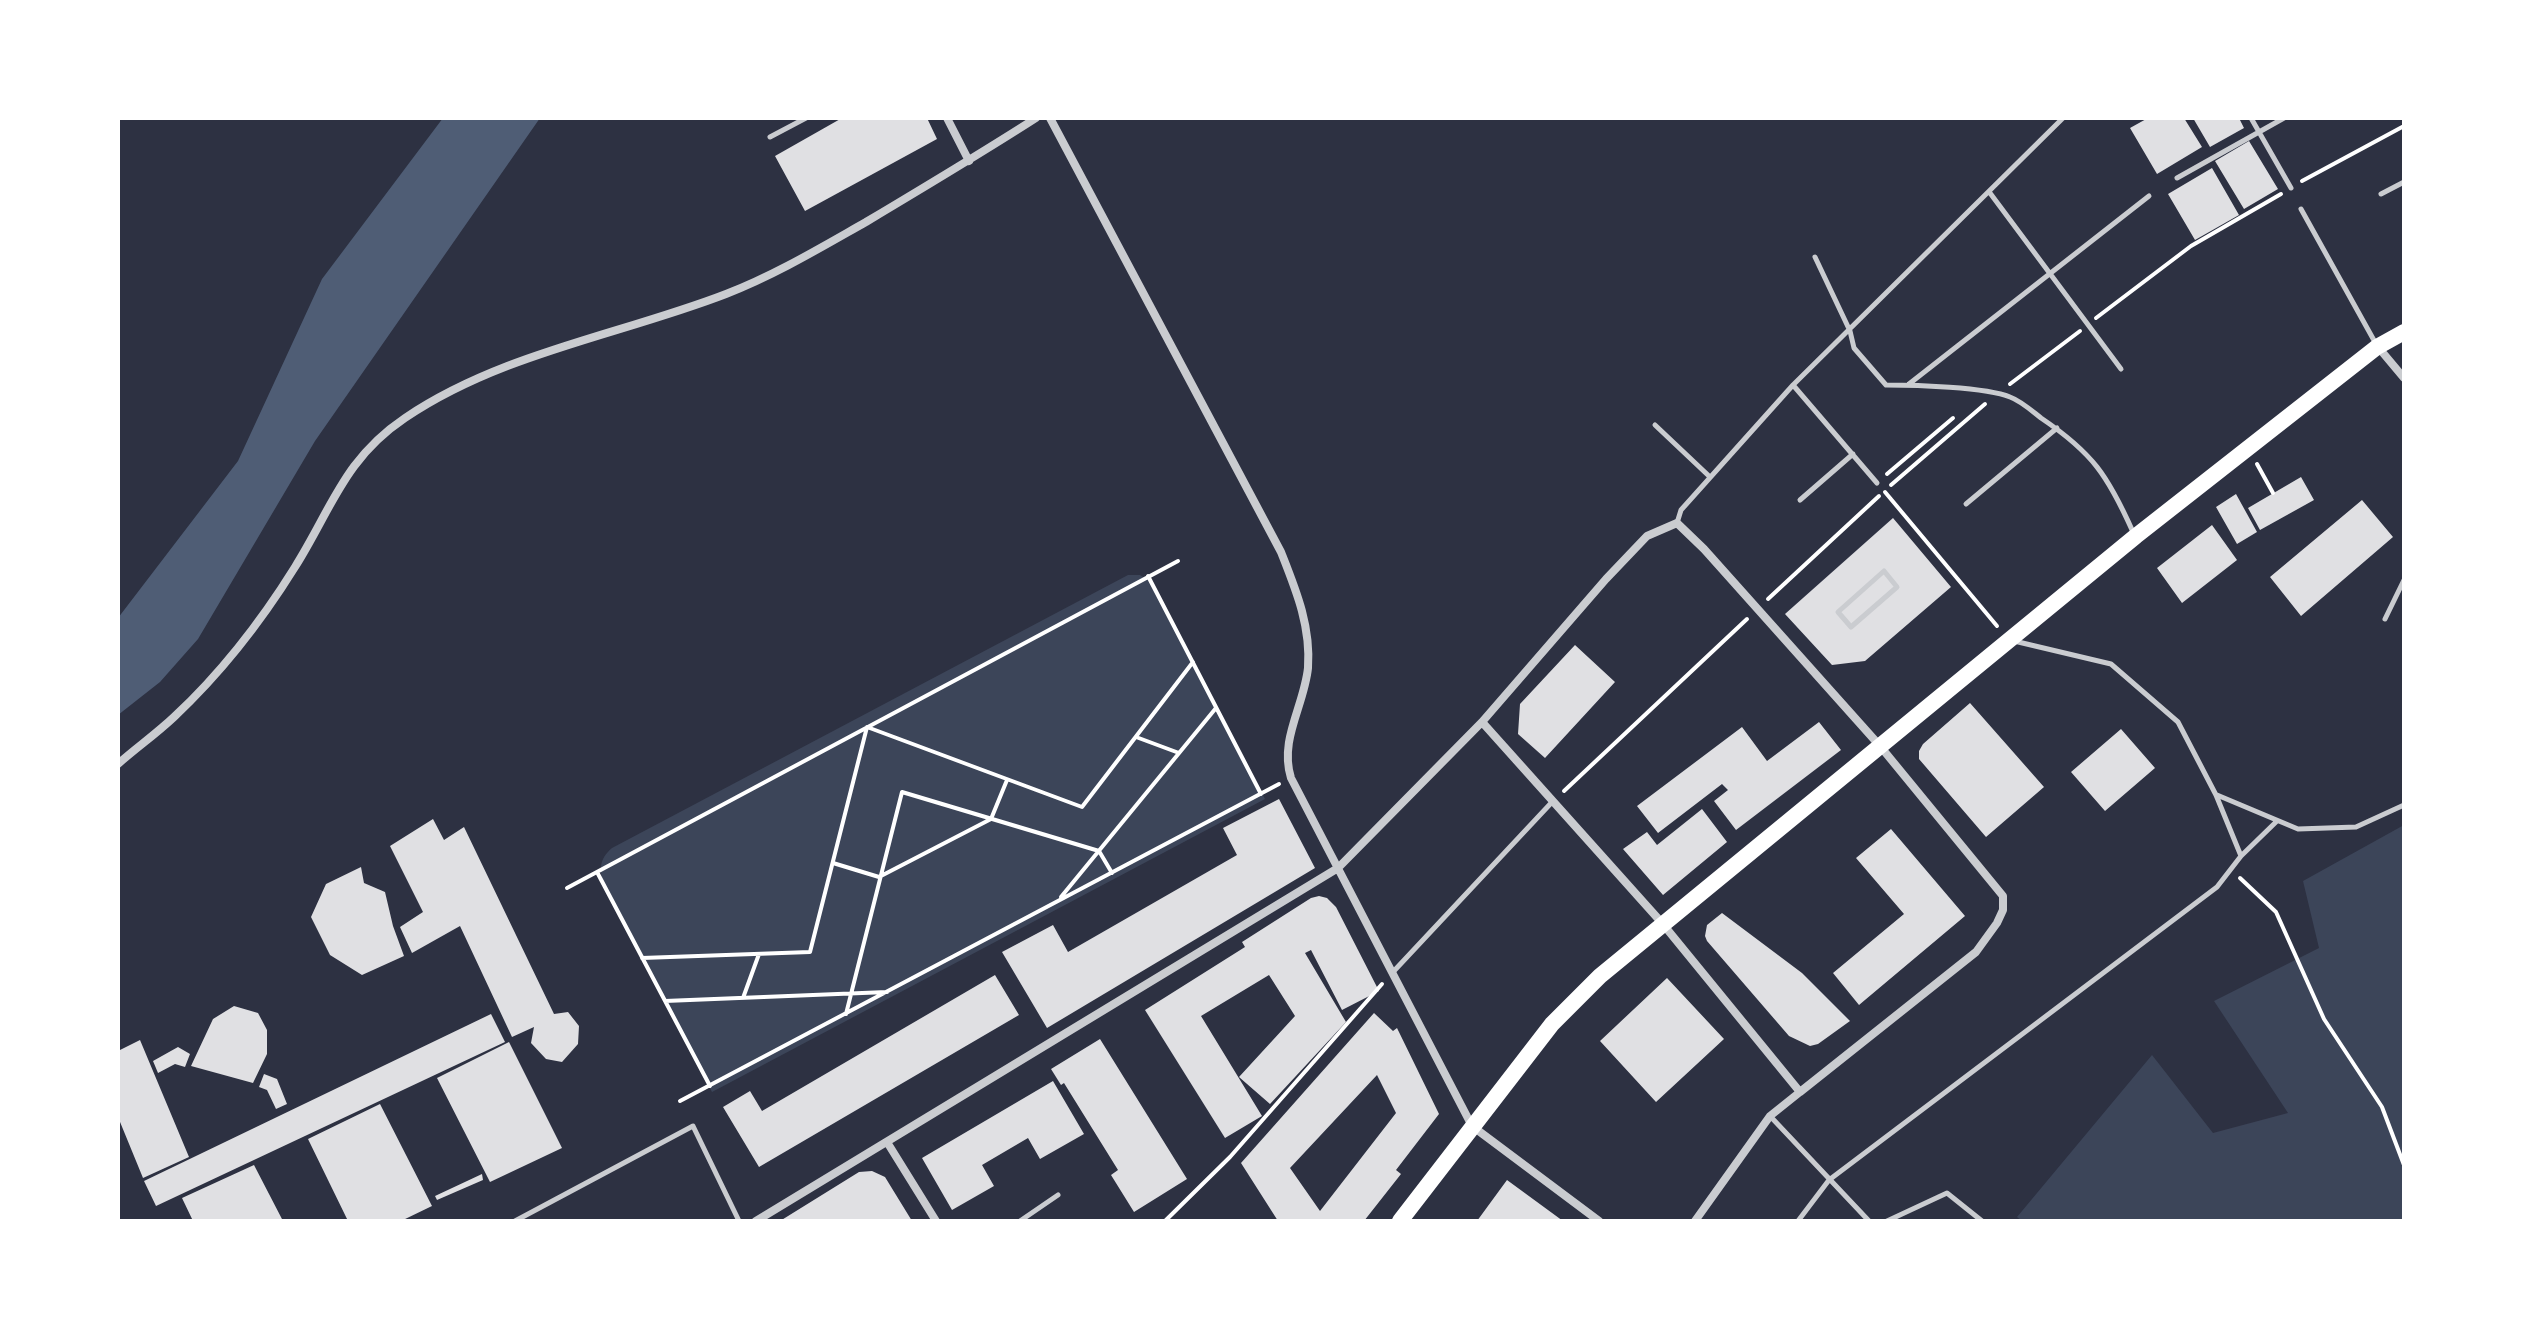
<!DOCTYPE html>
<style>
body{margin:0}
#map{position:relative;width:2522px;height:1339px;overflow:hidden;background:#2d3142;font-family:"Playfair Display",serif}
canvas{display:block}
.frame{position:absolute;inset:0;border:120px solid #fff;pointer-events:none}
</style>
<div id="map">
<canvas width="2522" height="1339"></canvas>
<div class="frame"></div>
</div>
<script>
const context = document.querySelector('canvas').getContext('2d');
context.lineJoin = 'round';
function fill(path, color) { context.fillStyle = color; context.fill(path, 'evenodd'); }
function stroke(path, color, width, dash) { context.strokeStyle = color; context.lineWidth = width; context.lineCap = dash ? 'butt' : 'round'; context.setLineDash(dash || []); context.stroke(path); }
fill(new Path2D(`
 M1128,575H1140L1149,581L1265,799L712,1092L604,885C599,870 599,859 612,848Z
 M2404,825V1221H2022L2017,1217L2152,1055L2213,1133L2288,1113L2214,1001L2319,948L2303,881Z`), '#3c4559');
fill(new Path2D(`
 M443,118H540L315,441L198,639L160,682L118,715V618L238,461L322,279Z`), '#4f5d75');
fill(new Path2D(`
 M842,118H927L937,139L805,211L775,156Z
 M2148,118H2184L2202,147L2157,174L2130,128Z
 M2193,118H2239L2244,128L2210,147Z
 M2249,141L2278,189L2244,209L2215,161Z
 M2212,168L2239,215L2195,240L2168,194Z
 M2301,477L2314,500L2260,530L2248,508Z
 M2236,494L2257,532L2237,544L2216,507Z
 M2362,500L2393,537L2301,616L2270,577Z
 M1893,518L1951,587L1865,661L1832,665L1785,614Z
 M2212,525L2237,560L2182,603L2157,568Z
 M1575,645L1615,682L1545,758L1518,734L1520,704Z
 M1970,703L2044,787L1986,837L1919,759V751L1923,744Z
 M1819,722L1841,750L1736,830L1714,801L1728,790L1722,784L1658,833L1637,806L1742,727L1767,761Z
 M2121,729L2155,768L2105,811L2071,772Z
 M1279,799L1315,868L1047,1028L1002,952L1053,925L1068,952L1237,855L1223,828Z
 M1702,809L1727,842L1663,895L1623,849L1647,832L1657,845Z
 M433,819L444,840L464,827L554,1014L568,1012L579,1026L578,1044L562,1062L546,1059L531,1043L534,1027L512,1037L460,926L412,953L400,927L423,912L390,846Z
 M1891,829L1965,916L1859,1005L1833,973L1904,914L1856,858Z
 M361,867L364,883L385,892L393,926L404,956L362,975L330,955L311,917L326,884Z
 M1319,896L1327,898L1336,907L1379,991L1342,1010L1311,950L1305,953L1346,1022L1270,1104L1239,1077L1295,1016L1269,975L1201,1016L1262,1116L1225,1138L1145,1010L1245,947L1242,942L1311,898Z
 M1722,913L1802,973L1850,1021L1818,1044L1810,1046L1789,1036L1707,941L1705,936L1707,925Z
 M995,975L1019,1015L759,1167L723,1107L750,1091L762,1111Z
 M1667,978L1724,1039L1656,1102L1600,1041Z
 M234,1006L258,1013L267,1030V1054L253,1083L191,1066L213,1019Z
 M1374,1013L1393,1031L1397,1028L1439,1114L1396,1170L1401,1174L1364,1221H1278L1241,1163ZM1377,1075L1396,1113L1320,1211L1290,1168Z
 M491,1014L505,1042L156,1206L144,1181Z
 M1100,1039L1187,1179L1134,1212L1111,1175L1118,1170L1064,1083L1061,1085L1051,1069Z
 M140,1040L189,1157L143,1178L118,1117V1051Z
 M509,1042L562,1148L490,1182L437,1078Z
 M178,1047L190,1054L185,1067L175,1064L158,1073L153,1061Z
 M264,1074L277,1079L287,1104L276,1109L267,1090L259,1087Z
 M1053,1081L1084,1134L1040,1159L1028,1138L982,1165L994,1186L952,1210L922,1158Z
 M380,1104L432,1206L401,1221H348L308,1139Z
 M254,1165L283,1221H193L182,1198Z
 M872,1171L885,1177L912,1221H780L859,1172Z
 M482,1174L483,1180L437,1200L435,1196Z
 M1507,1180L1563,1221H1477Z`), '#e0e0e3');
stroke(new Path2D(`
 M2302,181L2404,126
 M2096,318L2191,246L2281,194
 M2010,384L2080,331
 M2257,464L2273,493
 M1887,474L1953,418
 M1891,485L1985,404
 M1885,492L1997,626
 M1148,576L1261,794
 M1768,599L1879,496
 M1136,737L1179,753
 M1564,791L1747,619
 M833,863L879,877L991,819L1007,780
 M597,872L710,1086
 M2240,878L2276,912L2324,1019L2382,1107L2404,1165
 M567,888L1178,561
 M1061,897L1216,708
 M642,958L810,952L867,727L1082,807L1193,662
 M743,998L759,954
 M665,1001L887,992
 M846,1014L902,792L1099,851L1112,873
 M680,1101L1279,784
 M1165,1221L1230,1157L1382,984`), '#fff', 4);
stroke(new Path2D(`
 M2251,118L2291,188
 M770,137L806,118
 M2177,178L2284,118
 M1990,193L2121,369
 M2381,194L2404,182
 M2301,209L2376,344
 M1815,257L1850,331L1854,348L1886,385C1914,385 1986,387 2010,397C2021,401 2032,411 2041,418C2093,453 2108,476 2133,532
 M1909,384L2149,196
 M1793,385L1877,483
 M1655,425L1710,477
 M1800,500L1853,454
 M1966,504L2057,428
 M1677,523L1681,510L1793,385L2063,118
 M1884,571L1897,587L1851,627L1838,612Z
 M2385,619L2404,580
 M2014,641L2111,664L2178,722L2216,795L2241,856
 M2217,795L2298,829L2356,827L2404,805
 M1393,972L1553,801
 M1770,1116L1869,1221
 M515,1221L693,1126L739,1221
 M1020,1221L1058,1195
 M1798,1221L1829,1180L2217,887L2241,856L2277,821
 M1887,1221L1947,1193L1982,1221`), '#caccd0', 5);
stroke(new Path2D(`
 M947,118L969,161
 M1050,118L1281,552C1296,590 1311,626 1308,668C1304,706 1279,740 1291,778L1472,1126L1599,1221
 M2378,347L2404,378
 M118,764C136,748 156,734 174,717C220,674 262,620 295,567C332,508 344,459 405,418C501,353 620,335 726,294C775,275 820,248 866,222C923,188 980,154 1036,118
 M887,1142L936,1221
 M756,1221L1338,868L1482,722L1606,579L1647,536L1677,523L1704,549L1880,746L2003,896V910L1997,923L1976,952L1800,1092L1662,923L1482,722
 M1695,1221L1770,1116L1800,1092`), '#caccd0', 8);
stroke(new Path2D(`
 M1400,1221L1552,1024L1600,976L2136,536L2377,347L2404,332`), '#fff', 16);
</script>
